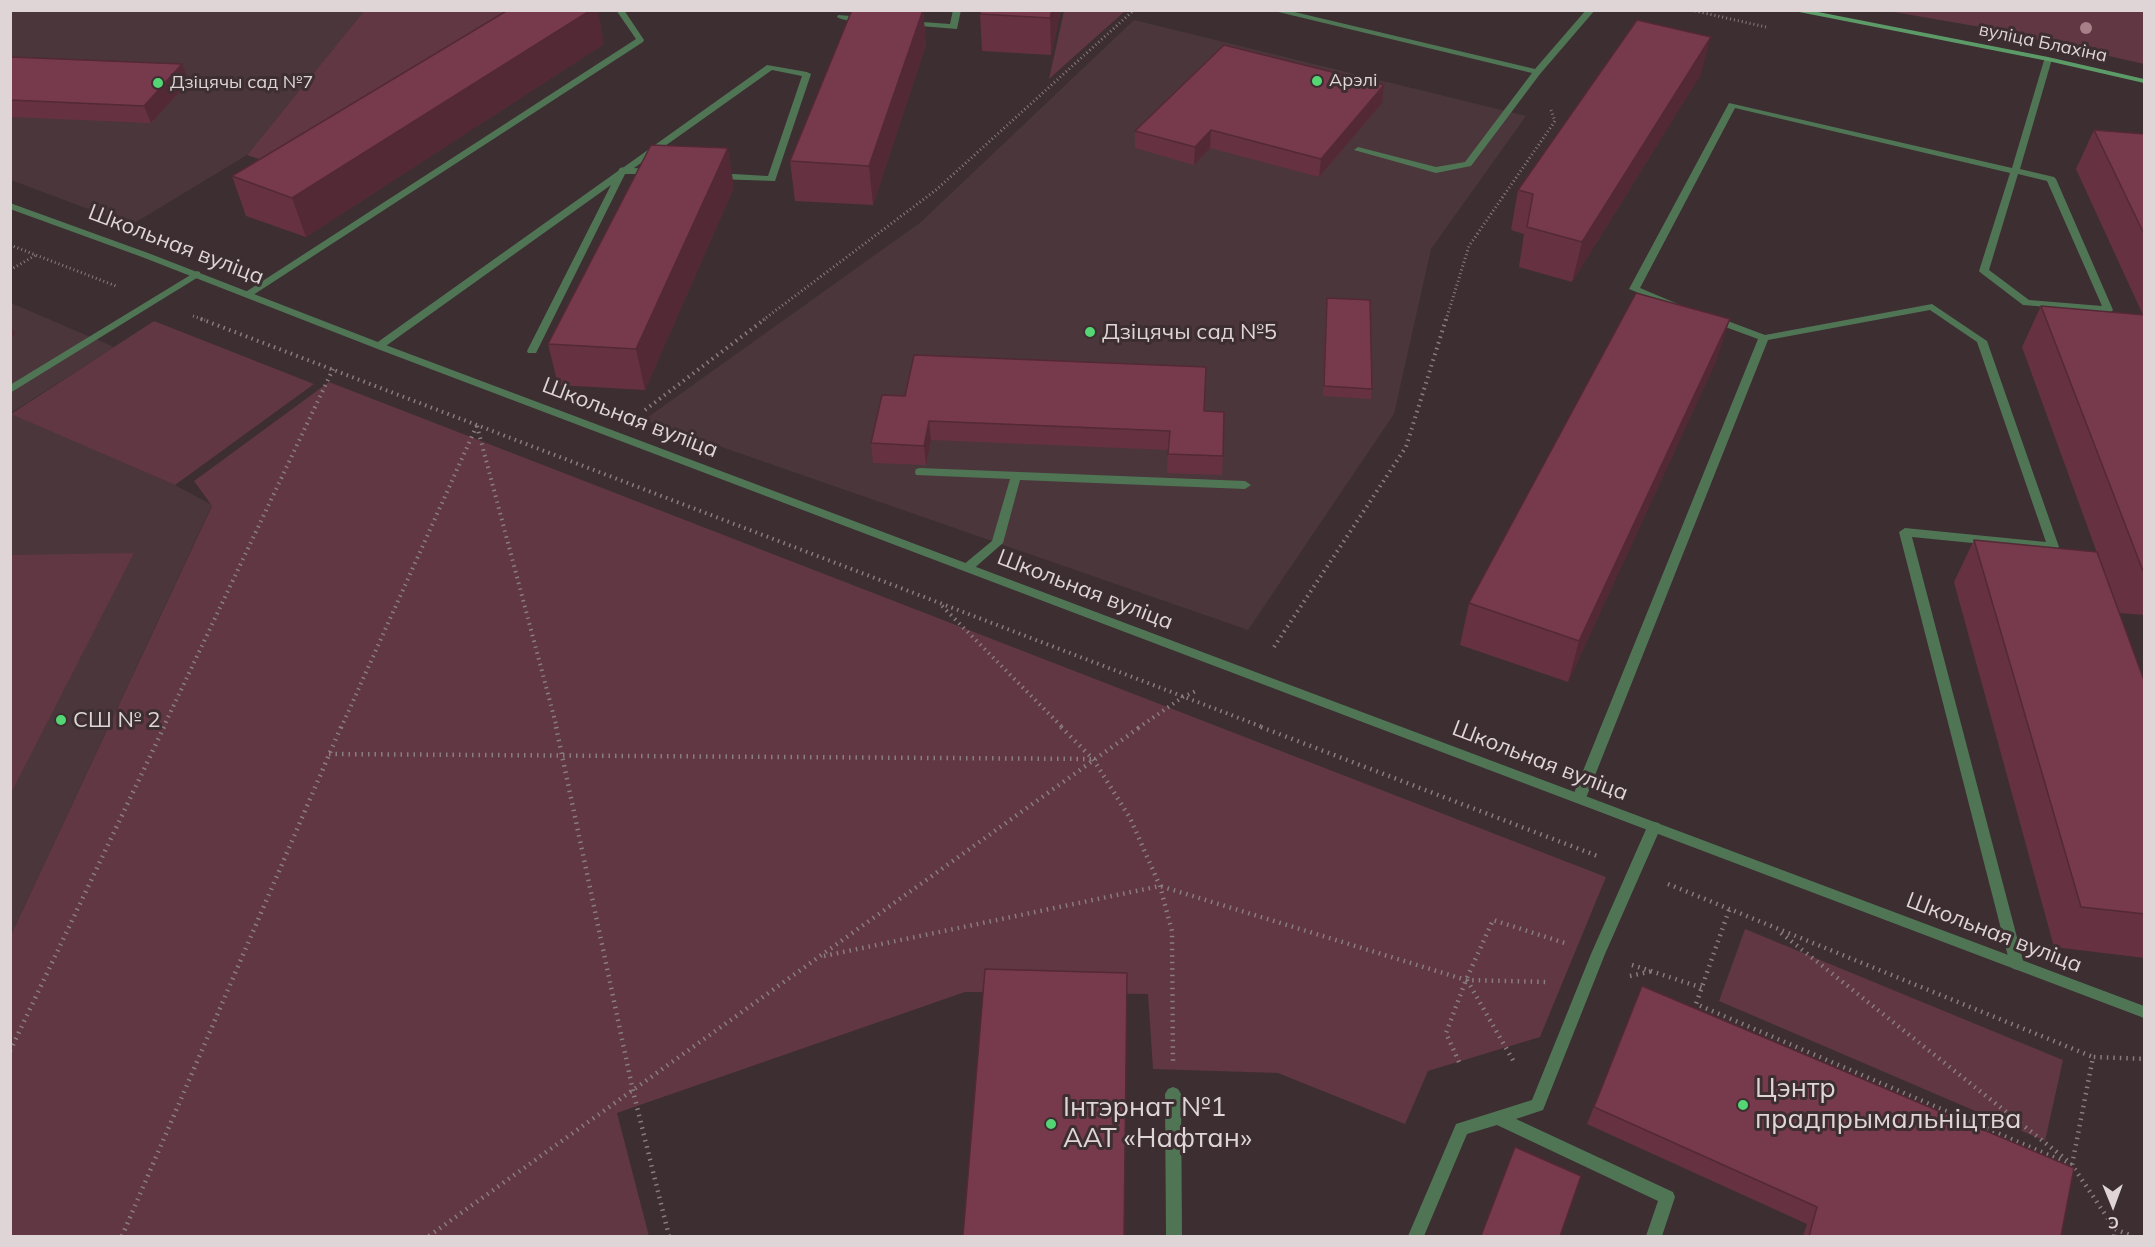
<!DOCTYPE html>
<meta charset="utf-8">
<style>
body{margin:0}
#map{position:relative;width:2155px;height:1247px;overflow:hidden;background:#3c2e31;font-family:Mulish,sans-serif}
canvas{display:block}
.frame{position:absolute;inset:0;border:12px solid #dfd5d7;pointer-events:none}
.north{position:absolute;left:2083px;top:1175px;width:60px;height:60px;-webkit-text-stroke:4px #3c2e31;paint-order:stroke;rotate:179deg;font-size:16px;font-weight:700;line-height:24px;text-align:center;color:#dfd5d7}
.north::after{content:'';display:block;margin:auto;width:21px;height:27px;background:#dfd5d7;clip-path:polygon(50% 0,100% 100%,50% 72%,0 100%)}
</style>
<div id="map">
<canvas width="2155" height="1247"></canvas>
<div class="frame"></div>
<div class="north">С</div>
</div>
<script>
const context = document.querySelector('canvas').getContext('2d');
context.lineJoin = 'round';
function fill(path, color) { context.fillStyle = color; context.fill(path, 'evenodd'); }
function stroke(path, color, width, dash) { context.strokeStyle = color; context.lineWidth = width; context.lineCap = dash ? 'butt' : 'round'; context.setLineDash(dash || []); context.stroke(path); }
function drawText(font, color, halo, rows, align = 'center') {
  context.font = font + ' Mulish,sans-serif'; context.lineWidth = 6; context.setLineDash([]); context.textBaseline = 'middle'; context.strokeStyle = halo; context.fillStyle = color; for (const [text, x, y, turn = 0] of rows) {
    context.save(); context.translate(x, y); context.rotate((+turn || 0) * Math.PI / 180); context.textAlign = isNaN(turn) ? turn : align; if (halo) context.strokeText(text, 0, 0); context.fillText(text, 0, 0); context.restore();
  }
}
fill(new Path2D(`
 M10,11H364L247,155L131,225L11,180Z
 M1134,20L1526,116L1431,249L1394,414L1248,630L644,420L921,222Z
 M11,303L114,347L11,413L175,485L212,505L11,935Z`), '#4b363b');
fill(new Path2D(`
 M364,11H570L304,174L247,155Z
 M1064,11H1125L1049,79Z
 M1888,11H2144V64L1986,28Z
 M154,321L314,384L175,485L11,414Z
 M329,382L1606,877L1540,1037L1428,1071L1405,1124L1278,1073L1153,1069L1148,994L965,992L617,1113L649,1236H11V935L212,506L194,481Z
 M134,553L11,793V555Z
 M1745,929L2063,1060L2045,1141L1719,1001Z`), '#603743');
stroke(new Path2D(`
 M1691,10L1766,27
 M10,245L116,286
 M10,270L36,255
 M193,316L205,320
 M763,320L936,190L1134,10
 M1446,320L1469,246L1555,121L1551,110`), '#897d80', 3, [1, 3]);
stroke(new Path2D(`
 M201,319L1265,728
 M645,410L765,319
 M477,426L557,728
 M942,606L1063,728
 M1274,647L1406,447L1446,319
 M163,728L333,369
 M341,728L477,425
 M1138,728L1183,697L1196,691`), '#897d80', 4, [1.5, 4.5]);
stroke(new Path2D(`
 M556,727L633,1091L669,1236
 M1061,727L1093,759L1130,818L1160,886L1172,931L1173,1061
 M1261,727L1600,857
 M329,754L1092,759
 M1668,884L2093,1057
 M1729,910L1696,1004L2072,1165
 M1781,933L2068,1161
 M824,956L1160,886L1466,980L1548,982
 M1632,965L1703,988
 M1630,976L1653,971
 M1467,980L1514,1062
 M10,1051L164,727
 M1459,1062L1446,1033L1466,980L1493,920L1565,943
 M2115,1229L2132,1236
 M122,1236L341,727
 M429,1236L1140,727
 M2114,1236L2115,1229L2072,1165L2093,1057L2144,1059`), '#897d80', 4.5, [1.5, 5]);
fill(new Path2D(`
 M616,10H624L644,40L643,42L250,297H244V293L636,39Z
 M953,10H961L957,29L908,25L904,23L908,21L950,24Z
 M1270,10H1286L1535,69L1586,10H1595L1540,74L1471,166L1436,173L1354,150L1358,147L1436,167L1465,162L1532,73Z
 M838,15L864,17L868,19C861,23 844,21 837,17Z
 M2045,57L2052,59L2020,169L2054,177L2056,179L2113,310L2111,312L2023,305L1981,273L1979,271L2010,173L1735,108L1640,288L1685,307L1683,309H1677L1629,289L1729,103L2012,168ZM2018,174L2047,181L2102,306L2029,300L1989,270Z
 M767,65L807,72L811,74L775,181L716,179L712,176L716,173L768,176L802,76L772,70L634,168L657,170V174H625L536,353H528L527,351L611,185L383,348H375V344L618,171L620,168L624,167Z
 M197,271L200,272V276L10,393V385Z
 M1932,304L1987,341L2059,547L2053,551L1912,537L2024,964L2022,968L2017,970L2012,968L2010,964L1899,532L1905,528L2046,542L1977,342L1930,310L1768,340L1586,798L1584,802H1574L1572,798L1758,339L1709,321V317H1717L1765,335Z
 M920,468L1245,481L1251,485L1245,489L1020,480L1003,543L971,571L967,572L961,568L963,565L992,541L1010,479L916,475L915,472L916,469Z
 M1654,822L1659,823L1661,827L1605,954L1543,1110L1516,1119L1673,1192L1675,1197L1662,1236H1646L1658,1201L1497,1125L1467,1134L1424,1236H1408L1456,1124L1532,1100L1591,954L1647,827L1649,823Z
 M1173,1087L1178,1089L1181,1094L1182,1236H1166L1165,1094L1168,1089Z`), '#4f7555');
fill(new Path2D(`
 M10,203L148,253L383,344L2144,1006V1018L375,348L142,257L10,209Z`), '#4f7555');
fill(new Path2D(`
 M1789,10H1808L2048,57L2144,79V83L2048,61Z`), '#5c9b67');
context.fillStyle = '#a7808a';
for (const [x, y] of [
 [2086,28]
]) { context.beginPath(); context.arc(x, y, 6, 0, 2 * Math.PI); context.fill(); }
fill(new Path2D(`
 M852,10H923L926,45L873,205L795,201L790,161Z
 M981,10H1061L1051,55L982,51L980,14Z
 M604,44L306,237L246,216L232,176Z
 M10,57L182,64L189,81L151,123L10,117Z
 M1701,74L1572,282L1519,267L1524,234L1511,230L1518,190Z
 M1384,85L1382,103L1319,177L1210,148L1194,165L1135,148V131Z
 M2094,130L2145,134V615L2119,613L2022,347L2041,306L2143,315L2076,169Z
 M734,187L645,390L558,385L548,344Z
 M1327,298L1372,389L1371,399L1323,396L1326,307Z
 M1717,359L1568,682L1460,645L1469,603Z
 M882,395L1204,411L1223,456L1222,475L1167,473L1168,450L931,440L926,465L873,463L871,443Z
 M1974,540L2145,683V958L2054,947L1954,582Z
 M1642,986L2061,1236H1803L1807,1224L1587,1124Z`), '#663242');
fill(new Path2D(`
 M591,10H598L604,44L306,237L292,198Z
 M923,10L926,45L873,205L869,166Z
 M1052,10H1061L1051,55L1050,18Z
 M1711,37L1701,74L1572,282L1582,242Z
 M182,64L189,81L151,123L144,106Z
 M1384,85L1382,103L1319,177L1321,159Z
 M1211,130L1210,148L1194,165L1195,147Z
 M728,148L734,187L645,390L636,349Z
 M1730,319L1717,359L1568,682L1579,641Z
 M10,325L15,334L10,337Z
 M929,421L931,440L926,465L924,446Z`), '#532936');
const building = new Path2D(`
 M508,10H591L292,198L232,176Z
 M852,10H923L869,166L790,161Z
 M981,10H1052L1050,18L980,14Z
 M1637,20L1711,37L1582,242L1527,227L1533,194L1518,190Z
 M1224,45L1384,85L1321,159L1211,130L1195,147L1135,131Z
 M10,57L182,64L144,106L10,100Z
 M2094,130L2145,134V236Z
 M651,145L728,148L636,349L548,344Z
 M1636,293L1730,319L1579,641L1469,603Z
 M1327,298L1370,300L1372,389L1324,386Z
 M2041,306L2145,315V571H2143Z
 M914,355L1206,367L1204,411L1224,412L1223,456L1168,454L1170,431L929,421L924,446L871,443L882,395L905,396Z
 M1974,540L2097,552L2145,683V914L2081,907Z
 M985,969L1127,973L1124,1236H963Z
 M1642,986L2074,1168L2061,1236H1809L1817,1207L1594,1107Z
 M1515,1147L1581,1176L1560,1236H1481Z`);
fill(building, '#773a4d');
stroke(building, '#532936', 1.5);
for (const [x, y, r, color] of [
 [1317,81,6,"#53d673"],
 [158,83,6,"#53d673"],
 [1090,332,6,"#53d673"],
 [61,720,6,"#53d673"],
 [1743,1105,6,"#53d673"],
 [1051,1124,6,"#53d673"]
]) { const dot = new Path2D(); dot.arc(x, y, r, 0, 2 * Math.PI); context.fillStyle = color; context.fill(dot); stroke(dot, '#3c2e31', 2); }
drawText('18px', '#dfd5d7', '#3c2e31', [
 ["вуліца Блахіна",2043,43,12]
]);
drawText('18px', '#dfd5d7', '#3c2e31', [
 ["Арэлі",1329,81],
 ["Дзіцячы сад №7",170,83]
], 'left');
drawText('22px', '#dfd5d7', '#3c2e31', [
 ["Школьная вуліца",176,245,21],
 ["Школьная вуліца",630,418,21],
 ["Школьная вуліца",1085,590,21],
 ["Школьная вуліца",1540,761,21],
 ["Школьная вуліца",1994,933,21]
]);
drawText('22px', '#dfd5d7', '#3c2e31', [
 ["Дзіцячы сад №5",1102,332],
 ["СШ № 2",73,720]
], 'left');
drawText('27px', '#dfd5d7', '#3c2e31', [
 ["Цэнтр",1755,1089],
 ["прадпрымальніцтва",1755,1120],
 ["Інтэрнат №1",1063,1108],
 ["ААТ «Нафтан»",1063,1139]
], 'left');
</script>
